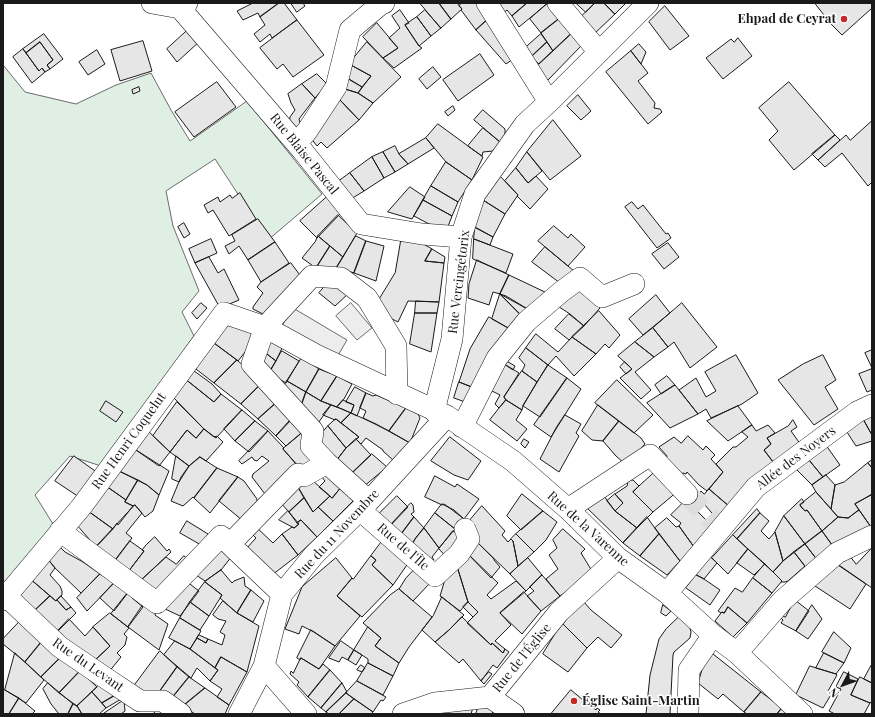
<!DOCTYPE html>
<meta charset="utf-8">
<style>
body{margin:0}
#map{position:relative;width:875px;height:717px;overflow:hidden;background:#fff;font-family:"Playfair Display",serif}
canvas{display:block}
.frame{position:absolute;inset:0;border:4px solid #1a1a1a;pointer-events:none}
.north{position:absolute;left:823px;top:665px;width:40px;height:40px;-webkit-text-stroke:3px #fff;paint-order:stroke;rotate:229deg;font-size:11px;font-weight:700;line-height:16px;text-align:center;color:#1a1a1a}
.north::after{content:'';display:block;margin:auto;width:14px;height:18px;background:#1a1a1a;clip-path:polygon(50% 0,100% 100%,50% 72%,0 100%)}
</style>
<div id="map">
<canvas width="875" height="717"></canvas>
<div class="frame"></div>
<div class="north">N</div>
</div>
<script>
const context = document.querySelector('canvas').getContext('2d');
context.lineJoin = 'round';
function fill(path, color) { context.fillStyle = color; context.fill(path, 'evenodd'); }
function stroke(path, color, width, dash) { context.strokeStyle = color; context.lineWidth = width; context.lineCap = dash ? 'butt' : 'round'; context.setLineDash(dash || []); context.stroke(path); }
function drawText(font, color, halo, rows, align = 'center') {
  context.font = font + ' "Playfair Display",serif'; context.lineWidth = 3; context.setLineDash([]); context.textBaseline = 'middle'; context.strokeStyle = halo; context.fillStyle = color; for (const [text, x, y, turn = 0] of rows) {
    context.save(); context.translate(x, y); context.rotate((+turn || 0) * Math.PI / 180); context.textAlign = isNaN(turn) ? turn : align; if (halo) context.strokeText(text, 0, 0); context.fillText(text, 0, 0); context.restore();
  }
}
const green = new Path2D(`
 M3,65L25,92L76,104L116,85L151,73L171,110L190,141L247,101L322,194L268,240L215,159L166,191L173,226L199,291L182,312L194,336L101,466L70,456L35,495L56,529L3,587Z`);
fill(green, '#e0efe3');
stroke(green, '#6a6a6a', 1);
const parking = new Path2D(`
 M351,303L372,328L357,340L336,316Z
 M293,308L347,340L337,357L283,325Z`);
fill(parking, '#ededed');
stroke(parking, '#6a6a6a', 1);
const building = new Path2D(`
 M250,3H279L260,17L258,13L243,20L237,11L251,4Z
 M279,3H284L297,20L272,38L270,34L260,42L254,34L265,25L260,17Z
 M291,3H303L305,6L297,12Z
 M420,3H439L451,19L441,28Z
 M439,3H457L462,9L451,19Z
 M462,3H478L488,19L476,30L461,10L462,9L459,6Z
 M493,3H527L512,16L507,10L501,15Z
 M527,3H548L519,27L512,16Z
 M548,3L560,18L541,33L530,19Z
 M576,3H595L586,12Z
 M595,3H604L615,14L592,36L578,20Z
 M604,3H626L615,14Z
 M815,3H872V8L842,35L831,24Z
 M665,6L689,36L670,50L649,22Z
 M400,10L409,23L405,25L419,46L422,48L394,68L383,58L398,48L389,38L400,28L392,16Z
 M425,10L441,28L431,36L417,17Z
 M417,17L431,36L419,46L405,25Z
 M560,18L572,33L553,51L541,33Z
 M488,19L513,59L506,64L476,30Z
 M297,20L324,55L293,77L283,64L277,69L260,48Z
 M377,23L398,48L383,58L363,37Z
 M189,29L200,41L177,62L167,49Z
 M572,33L581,46L548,80L546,79L537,66Z
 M44,34L63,59L50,69L47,65L53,60L40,42L26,53L23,49Z
 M541,34L547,42L531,57L524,49Z
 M738,38L752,56L723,79L706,58L731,39L734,42Z
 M143,41L152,71L120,81L111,50Z
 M40,42L53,60L47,65L50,69L45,72L42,68L39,71L26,53Z
 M367,42L401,77L373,103L358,93L371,76L349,64Z
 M547,42L553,51L539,64L531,57Z
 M639,44L646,52L641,64L631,51Z
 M23,49L39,71L42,68L45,72L32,83L13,57Z
 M97,50L105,64L88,75L79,62Z
 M631,51L648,73L638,81L655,103L654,108L660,109L662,112L648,124L606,72Z
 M480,54L494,75L458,101L443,80Z
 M349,64L371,76L362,87L341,74Z
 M433,67L441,77L427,89L419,79Z
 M317,74L327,84L315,98L302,84Z
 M345,77L362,87L358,93L345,89Z
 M217,82L236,107L194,137L175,112Z
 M789,82L835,135L794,170L769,140L778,131L759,108Z
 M302,84L315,98L299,119L300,123L296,133L289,125L290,117L295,110L291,103L288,94Z
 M139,87L140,91L133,94L132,90Z
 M345,89L358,93L373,103L359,120L340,100Z
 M578,95L591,111L581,120L567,106Z
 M340,100L359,120L327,148L321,142L317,146L310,137Z
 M453,106L455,110L448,116L445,112Z
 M483,110L505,129V136L500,142L474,120Z
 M553,120L581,156L550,180L527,152Z
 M872,121V182L868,186L842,153L825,167L818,160L846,135L850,140Z
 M438,124L483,157L472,180L446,162L426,138Z
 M483,128L500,142L493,151L483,152L482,156L468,146Z
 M835,135L840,140L818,160L812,154Z
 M426,138L434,148L408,164L399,154Z
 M395,146L399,154L408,164L395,172L383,152Z
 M383,152L395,172L384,178L372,157Z
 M527,152L542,171L528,183L516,168Z
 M372,157L384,178L364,191L350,173Z
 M446,162L472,180L458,202L431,186Z
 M516,168L528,183L536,176L548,189L530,209L517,196L518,195L505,181Z
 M350,173L364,191L351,199L339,181Z
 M499,175L518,195L505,214L483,200Z
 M431,186L458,202L452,216L423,200Z
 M410,187L425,197L412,219L388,212Z
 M240,193L256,219L229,236L213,210L208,213L204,205L218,197L220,202L230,195L232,198Z
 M328,196L340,214L317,238L300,221Z
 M423,200L452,216L447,229L445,230L429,224L414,216Z
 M483,200L505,214L493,237L472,226Z
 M632,202L638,209L643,205L666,234L668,233L671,238L657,248L625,207Z
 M338,215L357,233L343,257L318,236Z
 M258,219L275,242L248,260L239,246L229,254L225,246L235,241L232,235Z
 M184,223L190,234L184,238L178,227Z
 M554,226L568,238L571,234L585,247L568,266L538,241Z
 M475,227L493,237L490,245L474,239Z
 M318,236L330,246L316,268L302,258L315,242Z
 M356,236L366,241L354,273L345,270H335Z
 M211,239L217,253L195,263L189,249Z
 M474,239L513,254L506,273L473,259Z
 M366,241L384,246L376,281L354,273Z
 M401,241L420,242L432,249L425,261L444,263L439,302L408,301L398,322L388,317L376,304L395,273Z
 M275,242L289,263L261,282L248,260Z
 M668,243L679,257L664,269L652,254Z
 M330,246L343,257L335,270L316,268Z
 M545,247L574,271L560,283L532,262Z
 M432,249L445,257L444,263L425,261Z
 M209,257L218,273L224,269L239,300L220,308L195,263Z
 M477,260L509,275L500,294L493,292L489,305L468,298L469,284Z
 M291,263L302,278L267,316L253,309V307L263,293L257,287L261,282Z
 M509,275L547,293L531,311L500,294Z
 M328,283L349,293L335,306L319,293Z
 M580,285L600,308L584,326L570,314L556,305Z
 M500,294L506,296L531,311L524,318Z
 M500,294L524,318L510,329L492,319Z
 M656,295L670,313L643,335L629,319Z
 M416,301L439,302L437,313H415Z
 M201,303L207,308L197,319L192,313Z
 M682,303L717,347L690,368L674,342L668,347L653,328Z
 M599,311L620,335L609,348L605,344L596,354L572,337Z
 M415,313H437L431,352L410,344Z
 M569,314L584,326L569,340L555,329Z
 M489,317L510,329L474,388L459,382L470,349Z
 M230,323L255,335L249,347L238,361L214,343Z
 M653,328L668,347L654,357L635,342Z
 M536,334L558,352L572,337L596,354L574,376L556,356L548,365L526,348Z
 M270,339L283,346L276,361L263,351Z
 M635,342L654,357L635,372L651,390L641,399L620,378L632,369L618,356Z
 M214,343L237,360L214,383L192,366Z
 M526,348L548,365L537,382L522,371L525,365L519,358Z
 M872,350V368L865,353Z
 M263,351L276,361L269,373L258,363Z
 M282,351L299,361L286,383L269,373Z
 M736,355L758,393L742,404L711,418L706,409L698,414L679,390L696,378L706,397L716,391L705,372Z
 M823,355L836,380L825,387L838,409L814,425L778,380L803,364Z
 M303,356L307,361L319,369L306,392L287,381Z
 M503,359L515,366L513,370L501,362Z
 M237,360L262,383L241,404L214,383Z
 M501,362L519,373L504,397L506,400L499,408L495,404L500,395L488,389Z
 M625,362L632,369L626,374L620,367Z
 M548,365L567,378L540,417L523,406Z
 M190,368L212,384L221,394L214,402L184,378Z
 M319,369L337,376L321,401L306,392Z
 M872,369V390L867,392L859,374Z
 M522,371L537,382L523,406L522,410L506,400L504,397Z
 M337,376L352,384L344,399L337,407L321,401Z
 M667,376L675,385L661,394L655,385Z
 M184,378L214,402L221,394L242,410L216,438L204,429L172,396Z
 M567,378L581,389L551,437L534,425Z
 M617,380L653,415L634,433L595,403Z
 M287,381L306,392L300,409L282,389Z
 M459,382L472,387L468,403L454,398Z
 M260,385L276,403L258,419L241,404Z
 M675,385L698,414L670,428L647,403Z
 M355,387L366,393L357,416L351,413L354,405L346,402Z
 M306,392L321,401L331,405L316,426L300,409Z
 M366,393L373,396L376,395L406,408L389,431L363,418L366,411L360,408Z
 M343,400L354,405L351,413L337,407Z
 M506,400L522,410L516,420L527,429L517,441L490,420Z
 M106,401L123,412L116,422L100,411Z
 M177,402L204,429L196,438L187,430L170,452L153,436Z
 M276,403L291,420L276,436L258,419Z
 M331,405L342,409L351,413L341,423L336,419L335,420L323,415Z
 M598,405L619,421L603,441L592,440L582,431Z
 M738,406L752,425L728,441L707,421Z
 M406,408L418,414L420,418L410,443L389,431Z
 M242,410L255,421L235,441L224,429Z
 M351,413L376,424L410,443L394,461L383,451V450L366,438L361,444L356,439L359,437L341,423Z
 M872,414V435L863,419Z
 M565,415L581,424L576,433L579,436L559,472L540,459L556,428Z
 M294,416L304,431L286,446L276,436Z
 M336,419L359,437L346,448L328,426Z
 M863,419L872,435V441L856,446L845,429Z
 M793,420L797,427L791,431L801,445L773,462L764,450L771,444L767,438L788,426Z
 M255,421L268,431L249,452L235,441Z
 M619,421L641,438L645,444L635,455L625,464L616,456L603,441Z
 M752,425L756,431L768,425L775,433L767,438L771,444L764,450L774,463L729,506L709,489L723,472L716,464L733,447H736L748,437L742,432Z
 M328,426L346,448L336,461L315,442Z
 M204,429L214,437L217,436L223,442L206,461L200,457L189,466L170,452L187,430L196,438Z
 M147,430L170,452L159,466L133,448Z
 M268,431L284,448L283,449L299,467L265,494L252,477L253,474L269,461L262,456L257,461L254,460L252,457L242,464L239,461Z
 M304,431L317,461L303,472L283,449Z
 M688,436L703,450L706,446L715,455L711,459L723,472L707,491L699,485L687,472L686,474L683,473L681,474L666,459L667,456L659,447L674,437L681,443Z
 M450,437L481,461L468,480L454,475L431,461Z
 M356,439L371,455L350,475L336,461L346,448Z
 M524,439L529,442L525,448L521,444Z
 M823,441L840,465L823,477L804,454Z
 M133,448L169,471L159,495L147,485L117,470Z
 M372,454L387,467L363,487L350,475Z
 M804,454L823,477L812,485L792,465Z
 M74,456L98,473L79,497L55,481Z
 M176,456L189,466L179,482L172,479Z
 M200,457L217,468L194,498L193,497L183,506L171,501L181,477L189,466Z
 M872,460V468L868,463Z
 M868,463L872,468V494L855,504L859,510L848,518L838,517L831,509L835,485L844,482Z
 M217,468L238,477L210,513L194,498Z
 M117,470L138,480L126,500L106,486Z
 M657,470L678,491L653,512L633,492Z
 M329,471L343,485L332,498L319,487L325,481L320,475Z
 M826,475L835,485L831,509L816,492L812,485Z
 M435,476L455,487L457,484L479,499L464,519L447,506L444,504L442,505L425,497Z
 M238,477L244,481L257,499V501L242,520L219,501Z
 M138,480L147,485L159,495L153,511L145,517L135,505L133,506L125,502Z
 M628,480H633L639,486L633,492L653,512L637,528L615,511L623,503L615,494L627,486Z
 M313,481L330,496L313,512L295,482Z
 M295,482L304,498L289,512L277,499Z
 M343,485L356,498L333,521L318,507L330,496L332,498Z
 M106,486L126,500L125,502L133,506L118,525L117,523L113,529L88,511Z
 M709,489L731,508L718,520L697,496L701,491L704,494Z
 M601,492L615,511L637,528L623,543L584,505Z
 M816,492L838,517L822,531L807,510L805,511L800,505Z
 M522,494L543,511L521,530L507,516Z
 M615,494L623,503L615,511L607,501Z
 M872,495V526L871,527L855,504Z
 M397,496L408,507L388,528L376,517Z
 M304,498L313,512L318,507L333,521L317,537L301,520L297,523L289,512Z
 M802,499L804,502L800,505L801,507L805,511L807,510L822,531L805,544L784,516Z
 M686,500L713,527L694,547L679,526L681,523L671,515Z
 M411,503L413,505L414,512L411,514L414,517L396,541L388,528Z
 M442,504L454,510L464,519L455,529L435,513Z
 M135,505L142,513L126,533L132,538L114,562L96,547Z
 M482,506L505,531L502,535L508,542L511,539L513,541L518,566L510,574L477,542L466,525Z
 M757,509L760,513L737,539L733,535Z
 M859,510L871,527L835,549L822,531L838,517L848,518Z
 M88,511L113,529L96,547L76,524Z
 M288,511L299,524L294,528L279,520Z
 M543,511L557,522L546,540L534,552L516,534Z
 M435,513L455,529L439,548L424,528Z
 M760,513L769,521L761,531L769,539L775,532L783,561L773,572L737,539Z
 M784,516L805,544L783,561L775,532Z
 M414,517L424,528L415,539L409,550L396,541Z
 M647,517L659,534L640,556L623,543Z
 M667,518L676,527L679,526L694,547L680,561L655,528Z
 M301,520L317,537L298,555L282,534L292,527L294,528L299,524L297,523Z
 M187,521L208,534L201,545L180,533Z
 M255,526L273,543L282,534L298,555L272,575L245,550L256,538L252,534Z
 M424,528L439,548L432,557L434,560L428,563L409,550L415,539Z
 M563,529L585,549L581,553L592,571L574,586L560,596L546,579L558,569L549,555L557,548L553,540Z
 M453,531L465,539L448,559L439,549Z
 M822,531L835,549L818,561L805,544Z
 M516,534L534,552L518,566L513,541L511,539Z
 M659,534L680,561L667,575L640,556Z
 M733,535L748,549L728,574L712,558Z
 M155,537L167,551L169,549L171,552L140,581L128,572L144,551L142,550L146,545Z
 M383,540L409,562L393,585L372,565L376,560L371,556Z
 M130,541L144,551L128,572L114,562Z
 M477,542L494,559V560L500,567L491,578L466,552Z
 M805,544L818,561L807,569L794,552Z
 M58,545L65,552L83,562L100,574L81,593L55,568L47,558Z
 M220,545L232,556L221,570L205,581L193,573Z
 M872,548V588L833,561L849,555L856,564Z
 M748,549L765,564L754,575L737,563Z
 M466,552L498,583L487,595L491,599L516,581L526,591L500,613L511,625L495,641L505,649L503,653L492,643L491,645L467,623L478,612L468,602L456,563Z
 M794,552L805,566L788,581L785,582H781L782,581L773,572L783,561Z
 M706,553L717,563L704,579L690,571Z
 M184,556L189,560L157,593L140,581L166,557L176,564Z
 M371,556L376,560L372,565L393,585L362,617L337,596L352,578L353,579Z
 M47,558L55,568L50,575L60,586L62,591V595L56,601L28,577Z
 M336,558L352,578L337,596L360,616L335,646L314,632L302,626L299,634L285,629L302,587Z
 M528,558L542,575L526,591L510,574Z
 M456,563L468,602L460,611L440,596L446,576Z
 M835,563L866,584L850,609L815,586Z
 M765,564L782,581L772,593L753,578Z
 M416,568L431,582L413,601L399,589L406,578Z
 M221,570L232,583L234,581L244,577L245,586L251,590L237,613L220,598L222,595L205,582Z
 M100,574L114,583L87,611L77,598Z
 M542,575L560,596L541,611L527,596L534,591L530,587Z
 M696,575L704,579L720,590L710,605L686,588Z
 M28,577L50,596L32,613L15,596Z
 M753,578L772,593L747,623L728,607L724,613L722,612L721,613L718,611L735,588L742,592Z
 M186,581L199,591L180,616L163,608Z
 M205,582L222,595L209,616L190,602Z
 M114,583L119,588L121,585L130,590L114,611L100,598Z
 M399,589L432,617L409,647L399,663L375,646L381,638L363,623L390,595Z
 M130,590L134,594L132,598L143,607L128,627L111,614Z
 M251,590L264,601L253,622L237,613Z
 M524,592L541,611L522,634L500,613Z
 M50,596L56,601L57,600L66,610L71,607L76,613L54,635L32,613Z
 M61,596L71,607L66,610L57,600Z
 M442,597L464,615L449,630L435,642L422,630L433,616Z
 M795,600L809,611L796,631L781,623L783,620L781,618L783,616L785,617Z
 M223,601L237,613L259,626L247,672L221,657L215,668L190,649L197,638L206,643L208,639L222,645L225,635L220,632L226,621L218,619L213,615Z
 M583,601L591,610L622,635L611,648L598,637L587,648L562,623Z
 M145,602L156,611L155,615L168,624L159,650L128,627Z
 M190,602L209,616L200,630L180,618Z
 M468,602L478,612L473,617L463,607Z
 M663,605L671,611L666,616L661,613Z
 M812,605L822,619L808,639L796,631Z
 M728,607L747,623L733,637L715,621L721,613L722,612L724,613Z
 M110,613L129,628L124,634L127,637L125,645L117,653L121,657L108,673L93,662L110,646L93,627Z
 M462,617L491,645L492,643L503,653L505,649L509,652L497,668L493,665L481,681L463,659L459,663L435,642L449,630Z
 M679,617L689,625L691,632L690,638L674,652L673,655L670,714H646L650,675L659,639L666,629Z
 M23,618L43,640L25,662L3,644V639Z
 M180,618L201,631L190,649L169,638Z
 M69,619L85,636L93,627L110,646L93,662L77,646L73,651L54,635Z
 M562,623L587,648L568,672L543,654Z
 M368,627L381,638L375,646L399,663L393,676L368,663V659L354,650Z
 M311,630L335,646L319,669L301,658L300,660L297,658Z
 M834,632L851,648L844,663L822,652Z
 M199,635L208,639L206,643L197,638Z
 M43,640L62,656L41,677L25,662Z
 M175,641L190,649L218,670L210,681L197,668L191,678L164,655Z
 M341,641L354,650L348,660L342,657L339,662L329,658Z
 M354,650L362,655L356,665L348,660Z
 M160,651L177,667L157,695L153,696L134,686Z
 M15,653L44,680L26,703L5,690Z
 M824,653L844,663L836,674L816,668Z
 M713,654L761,692L744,712L723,694L718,699L698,683L704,663Z
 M62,656L80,671L59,693L41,677Z
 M221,657L247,672L229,705L217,697L222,689L210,681L218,670L215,668Z
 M301,658L319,669L323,664L330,670L308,697L297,685L299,682L290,674L291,671L293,673Z
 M368,663L393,676L383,695L357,681Z
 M872,664V683L864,679Z
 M361,665L365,668L362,672L357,670Z
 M810,666L836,674L837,675L828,691L832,693L823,708L796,695Z
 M177,667L189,677L172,698L160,691Z
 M330,670L342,683L321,708L308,697Z
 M80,671L97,687L77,706L59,693Z
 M489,672L492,674L484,684L481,681Z
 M844,672L858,679L851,695L870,703L864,714H835L829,711L841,689L836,687Z
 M189,677L205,688L183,706L172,698Z
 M860,677L872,683V701L870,703L851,695Z
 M103,681L119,693L102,703L92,692Z
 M357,681L386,697L383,701L381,700L373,712L346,693Z
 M48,683L73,704L68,714H59L51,704L43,689Z
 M342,683L347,692L326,712L321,708Z
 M205,688L229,705L225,714H195L183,706Z
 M3,689L19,698L9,714H3Z
 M571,690L583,700L585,698L588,700L586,702L596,710L597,708L600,710L598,712L601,714H551Z
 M92,692L106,708L99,714H82L77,706Z
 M761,692L782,708L777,714H747L744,712Z
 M119,693L123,698L106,708L102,703Z
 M346,693L354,699L339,714H329L326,712Z
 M19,698L35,711L32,714H9Z
 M354,699L373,712L371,714H339Z
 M124,700L125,711L121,714H103Z
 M475,701L471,714H437L436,711Z
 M480,702L496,709L491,714H476Z
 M73,704L77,706L82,714H68Z
 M160,708L178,714H153Z
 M782,708L789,714H777Z`);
fill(building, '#e6e6e6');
stroke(building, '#1a1a1a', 1);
stroke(new Path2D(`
 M687,494L709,517L722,528`), '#ddd', 21, [21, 10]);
const street = new Path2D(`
 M152,3L180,8L187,3
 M487,3L549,102
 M558,3L599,52
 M180,8L302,150L361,224L422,234L461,237
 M297,143L307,131L336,87L350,30L381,4L384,3
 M397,394L396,346L367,298L341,278L312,276L265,327L316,355L447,416L513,461L568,509L618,558L667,593L713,635L737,653L802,714
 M434,411L452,339L461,237L475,194L525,124L549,102L648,3
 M462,427L497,358L526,322L561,292L580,278L602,297L634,284
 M568,509L650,455L687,494
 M360,510L435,576L459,554L469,539L465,529
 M60,531L157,603L221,536L282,594
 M230,544L298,474L304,476L327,463
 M667,593L756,487L857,412L872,405
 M6,596L60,647L104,677L140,701H163L181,714
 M3,600L82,506L224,313L265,327L252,364L313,431L311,446L327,463L369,501
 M737,653L783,600L837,553L872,536
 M264,666L306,714
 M490,697L514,714
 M239,714L264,666L282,594L314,555L369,501L447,416
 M403,714L435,703L490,697L559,612L618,558
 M688,714L689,670L713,635`);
stroke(street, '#1a1a1a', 22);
stroke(street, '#fff', 21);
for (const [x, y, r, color] of [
 [844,19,4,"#c62828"],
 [574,701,4,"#c62828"]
]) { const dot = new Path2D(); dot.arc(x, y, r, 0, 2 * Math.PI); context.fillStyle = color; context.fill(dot); stroke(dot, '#fff', 1.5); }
drawText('bold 13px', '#1a1a1a', '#fff', [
 ["Ehpad de Ceyrat",836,19],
 ["Église Saint-Martin",582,701,"left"]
], 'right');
drawText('13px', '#1a1a1a', '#fff', [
 ["Rue Blaise Pascal",304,154,51],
 ["Rue Vercingétorix",459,282,-83],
 ["Rue Henri Coquelut",129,441,-54],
 ["Allée des Noyers",796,458,-37],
 ["Rue de la Varenne",588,529,42],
 ["Rue du 11 Novembre",337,534,-47],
 ["Rue de l'Île",403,547,41],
 ["Rue de l'Église",522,658,-51],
 ["Rue du Levant",88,665,35]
]);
</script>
